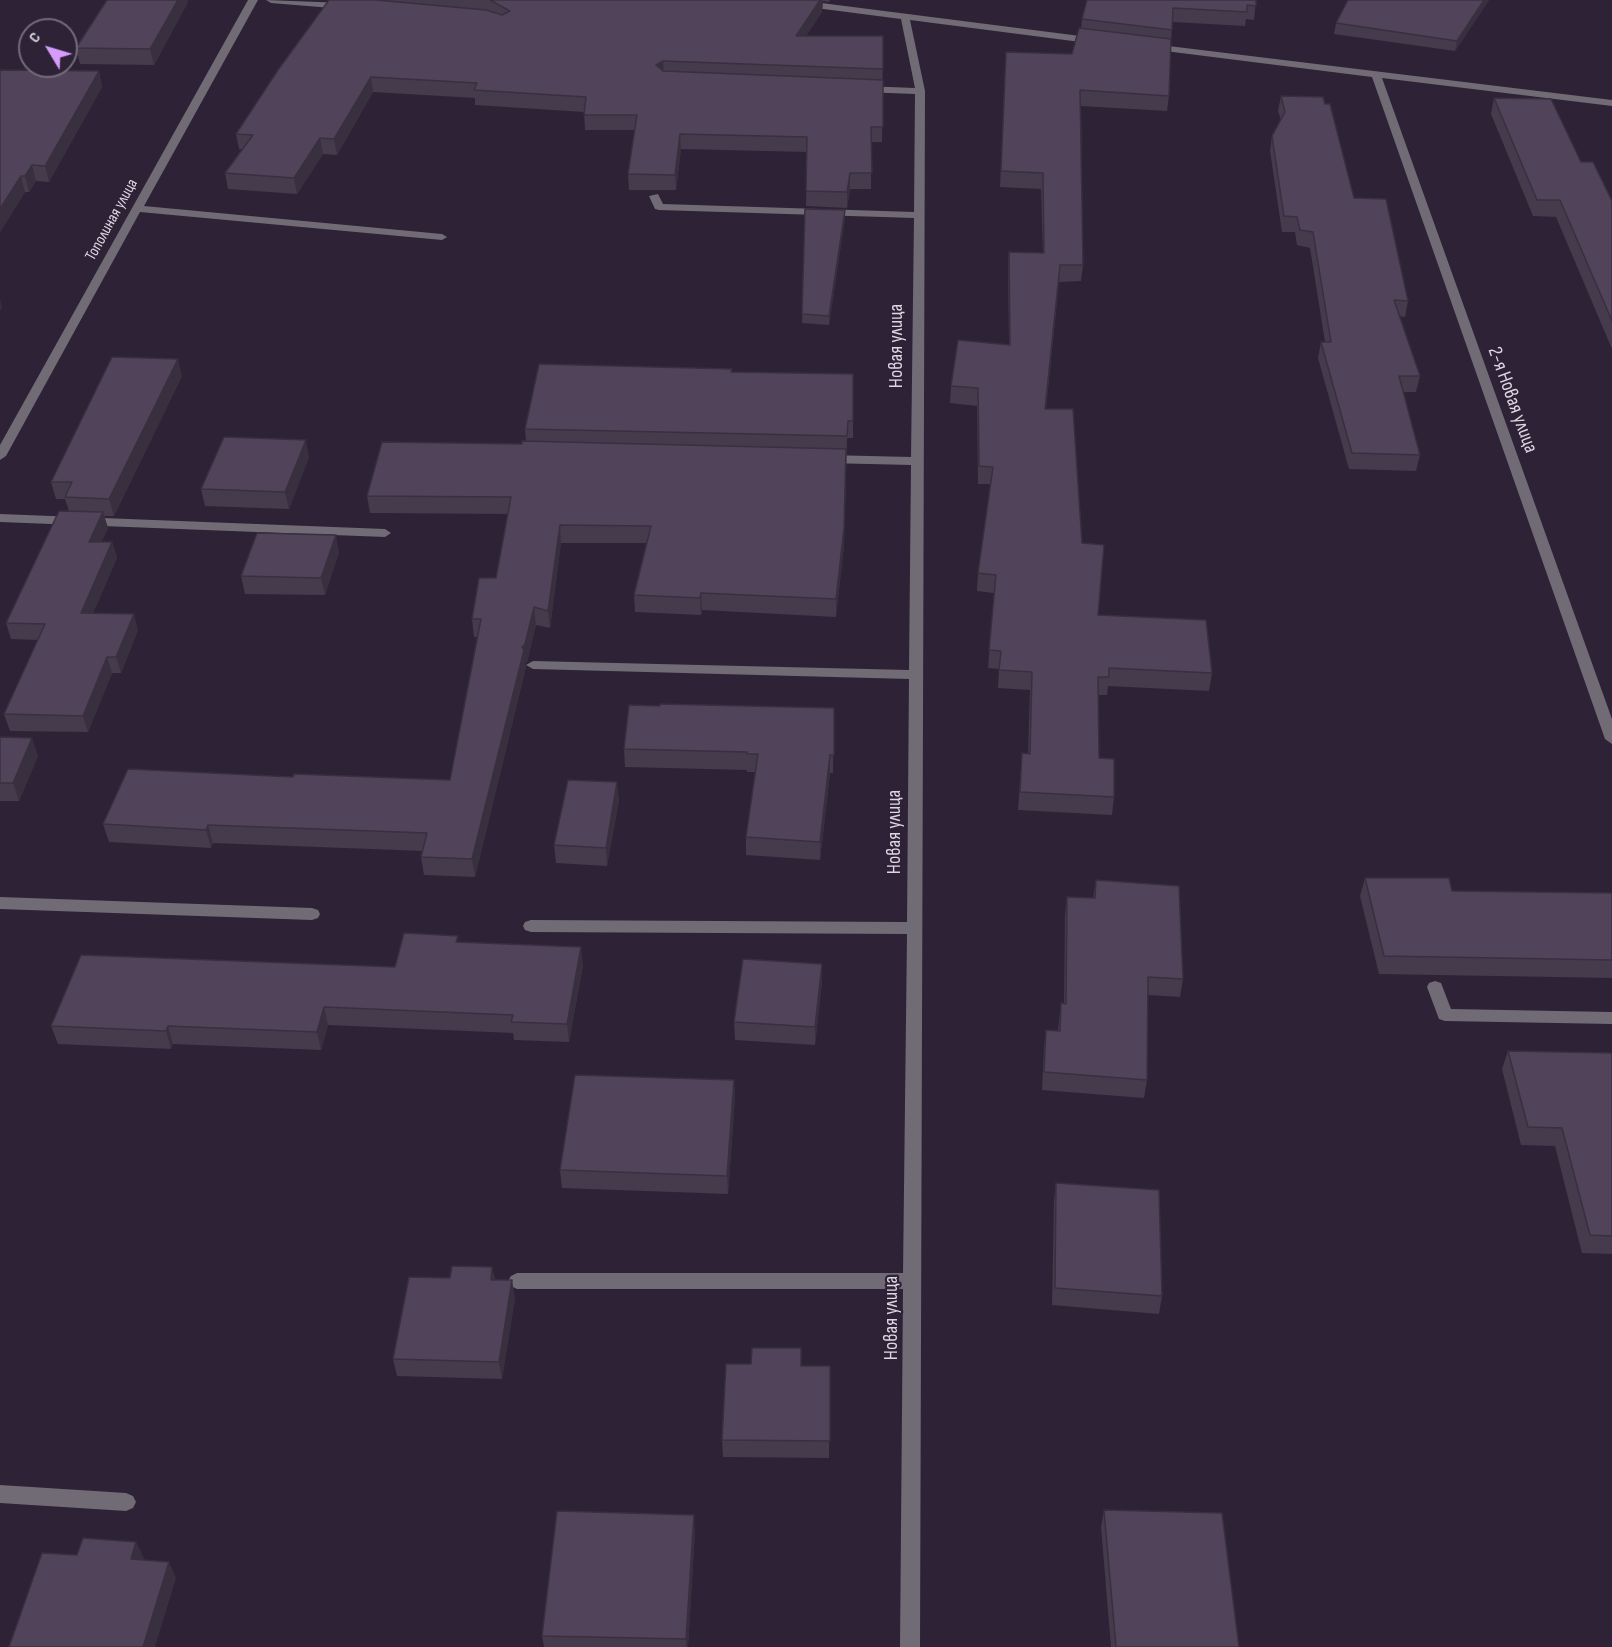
<!DOCTYPE html>
<meta charset="utf-8">
<style>
body{margin:0}
#map{position:relative;width:1612px;height:1647px;overflow:hidden;background:#2e2236;font-family:"Sofia Sans Condensed",sans-serif}
canvas{display:block}
.north{position:absolute;left:18px;top:18px;width:60px;height:60px;box-sizing:border-box;background:#2e2236;border:2px solid #746a7b;border-radius:50%;rotate:308deg;font-size:16px;font-weight:700;line-height:24px;text-align:center;color:#ddd6e3}
.north::after{content:'';display:block;margin:auto;width:21px;height:27px;background:#d59cfb;clip-path:polygon(50% 0,100% 100%,50% 72%,0 100%)}
</style>
<div id="map">
<canvas width="1612" height="1647"></canvas>
<div class="north">С</div>
</div>
<script>
const context = document.querySelector('canvas').getContext('2d');
context.lineJoin = 'round';
function fill(path, color) { context.fillStyle = color; context.fill(path, 'evenodd'); }
function stroke(path, color, width, dash) { context.strokeStyle = color; context.lineWidth = width; context.lineCap = dash ? 'butt' : 'round'; context.setLineDash(dash || []); context.stroke(path); }
function drawText(font, color, halo, rows, align = 'center') {
  context.font = font + ' "Sofia Sans Condensed",sans-serif'; context.lineWidth = 4.5; context.setLineDash([]); context.textBaseline = 'middle'; context.strokeStyle = halo; context.fillStyle = color; for (const [text, x, y, turn = 0] of rows) {
    context.save(); context.translate(x, y); context.rotate((+turn || 0) * Math.PI / 180); context.textAlign = isNaN(turn) ? turn : align; if (halo) context.strokeText(text, 0, 0); context.fillText(text, 0, 0); context.restore();
  }
}
fill(new Path2D(`
 M248,0H258L144,206L442,234L447,237L442,240L140,212L6,456L0,460V445Z
 M266,0L344,3L349,6L344,9L271,3Z
 M772,0H798L1096,38L1101,41L1096,44L910,20L925,91L920,1647H900L903,1289H517L511,1286L508,1281L511,1276L517,1273H903L907,934L531,932L525,930L523,926L525,922L531,920L907,922L909,679L533,669L526,665L533,661L909,670L911,465L827,463L821,459L827,455L911,457L914,218L659,210L655,209L649,196L658,194L663,204L914,212L915,94L862,92L857,89L862,86L915,88L901,19L777,3Z
 M1152,44L1612,100V106L1382,78L1612,719V744L1605,739L1372,77L1149,49L1147,47Z
 M0,514L385,529L391,533L385,537L0,522Z
 M0,897L312,908L318,910L320,914L318,918L312,920L0,909Z
 M1435,981L1441,983L1451,1009L1612,1012V1024L1445,1021L1439,1019L1427,987L1429,983Z
 M0,1485L126,1493L133,1496L136,1502L133,1508L126,1511L0,1503Z`), '#716b75');
fill(new Path2D(`
 M329,0H830L829,2L823,1L822,12L806,36H883L882,142H871V189H850L847,208L806,206L807,152L681,149L676,190H629L628,174L635,130H585L584,112L475,105V98L373,92L337,155L323,154L297,194L228,189L225,173L242,149H239L236,134Z
 M1087,0H1256L1254,20L1246,19L1245,26L1172,22L1169,96L1167,111L1081,106L1083,265L1081,281L1059,282L1046,409L1082,543L1098,615L1212,673L1209,691L1108,686L1107,695H1098L1099,758L1114,797L1112,815L1018,810L1022,753L1028,754L1030,690L998,688L999,669L988,668L994,593L977,591L978,573L991,484H978L977,406L950,403L951,386L1009,344L1008,268L1009,252L1043,253L1041,189L1000,187L1005,68L1072,54L1081,29L1082,19Z
 M1489,0L1455,51L1334,34L1336,23Z
 M188,2L154,65L80,64L76,48Z
 M0,70L99,71L102,87L49,182L36,181L29,192H25L0,232Z
 M1281,96L1354,198L1408,301L1405,317L1400,316L1420,376L1416,392H1403L1420,455L1416,471L1349,469L1318,358L1321,342H1325L1310,248L1297,245L1295,232H1282L1270,151L1272,136L1281,120L1278,111Z
 M1494,98L1581,162L1612,201V349L1556,217L1533,216L1491,114Z
 M805,209L845,210V218L829,325L802,323Z
 M732,369V372L853,374V438H847L844,545L836,617L702,610L701,615L635,612L634,595L647,543H561L550,628L536,625L527,662L525,663L526,667L475,877L424,875L421,857L423,851L213,843L211,848L109,842L103,824L293,777L450,780L477,637H474L472,619L496,578L508,514L370,513L367,496L522,444L526,442L525,429Z
 M182,376L114,516H104L108,528L101,542H112L117,558L93,613L138,630L121,673H112L88,732L10,731L4,714L38,640L11,639L6,623L69,511L65,499H56L51,482Z
 M309,457L289,509L205,506L201,489Z
 M339,552L325,595L245,594L241,576Z
 M834,708L833,773H830L820,860L746,855V837L755,772H747V770L625,767L624,749Z
 M0,737L38,756L19,801H0Z
 M619,800L607,866L556,863L554,845Z
 M1365,878L1452,891L1612,893V978L1379,974L1360,896Z
 M1096,880L1183,979L1180,997L1148,995L1147,1080L1144,1098L1042,1090L1044,1048L1046,1030L1058,1031L1061,1003H1064L1065,915L1067,897L1093,898Z
 M459,942L583,965L569,1042L514,1040L513,1033L328,1025L321,1050L173,1044L171,1049L58,1044L51,1026L395,967Z
 M822,964V982L815,1045L735,1040L734,1022Z
 M1508,1051L1612,1053V1254L1582,1253L1555,1146L1521,1145L1502,1069Z
 M734,1080L735,1098L728,1194L562,1188L560,1170Z
 M1056,1183L1162,1296L1159,1314L1052,1305L1054,1200Z
 M492,1267L495,1280L515,1298L502,1379L397,1376L393,1359L450,1278Z
 M801,1366H830L829,1458L723,1457L722,1440Z
 M1104,1510L1239,1647H1111L1101,1527Z
 M695,1531L688,1647H544L542,1636Z`), '#463a4d');
fill(new Path2D(`
 M178,0H188V2L154,65L150,49Z
 M820,0H823L822,12L796,51V36Z
 M1484,0H1489L1455,51L1457,41Z
 M663,61L664,76L656,65Z
 M99,71L102,87L49,182L45,166Z
 M371,77L373,92L337,155L334,139Z
 M680,134L681,149L676,190L675,175Z
 M320,138L323,154L297,194L294,178Z
 M32,165L36,181L29,192L25,176Z
 M850,173V189L847,208V192Z
 M21,176L25,192L0,232V209Z
 M845,210V218L829,325V316Z
 M0,299L2,307L0,311Z
 M178,359L182,376L114,516L109,499Z
 M306,440L309,457L289,509L285,492Z
 M846,449L844,545L836,617V599Z
 M103,512L108,528L94,558L89,542Z
 M560,525L561,543L550,628L548,611Z
 M336,535L339,552L325,595L321,578Z
 M112,542L117,558L86,629L81,613Z
 M701,593L702,610L701,615L700,598Z
 M534,607L536,625L527,662L525,663L526,667L475,877L472,859L522,647Z
 M134,614L138,630L121,673L116,657Z
 M107,657L112,673L88,732L83,716Z
 M32,738L38,756L19,801L13,783Z
 M830,755V773L820,860V842Z
 M617,782L619,800L607,866L606,848Z
 M208,825L213,843L211,848L206,830Z
 M581,947L583,965L569,1042L567,1024Z
 M822,964V982L815,1045V1027Z
 M324,1007L328,1025L321,1050L317,1032Z
 M168,1026L173,1044L171,1049L166,1031Z
 M734,1080L735,1098L728,1194L727,1176Z
 M492,1267L495,1284L491,1280Z
 M512,1280L515,1298L502,1379L499,1362Z
 M694,1515L695,1531L688,1647H686V1639Z
 M136,1542L144,1558L138,1576L131,1559Z
 M169,1562L176,1578L155,1647H143Z`), '#39303f');
const building = new Path2D(`
 M107,0H178L150,49L76,48Z
 M329,0H376L486,10L502,15L510,11L490,0H820L796,36H883V69L663,61L656,65L663,71L883,80V127H871L872,173H850L847,192L806,191L807,137L680,134L675,175L628,174L637,115H584L586,97L474,90L477,83L371,77L334,139L320,138L294,178L225,173L253,135L236,134L278,70Z
 M1087,0H1256V6L1247,5V12L1173,8L1172,30L1082,19Z
 M1348,0H1484L1457,41L1336,23Z
 M1079,28L1171,39L1169,96L1080,90L1083,265H1060L1045,409H1073L1082,543L1104,545L1098,615L1206,620L1212,673L1109,668V677H1098L1099,758L1114,759V797L1020,792L1022,753L1030,754L1032,672L999,670L1001,651L989,650L996,575L978,573L993,467L979,466L978,388L951,386L958,340L1010,345L1009,252L1044,253L1043,173L1001,171L1006,52L1072,54Z
 M0,70L99,71L45,166L32,165L25,176H21L0,209Z
 M1281,96L1323,97L1325,104H1330L1354,198L1386,199L1408,301L1394,300L1420,376H1399L1420,455L1352,453L1321,342H1331L1313,232L1300,230L1297,217L1284,216L1272,136L1285,112Z
 M1494,98L1551,99L1581,162H1593L1612,201V321L1560,200H1537Z
 M805,209L845,210L829,316L802,314Z
 M112,357L178,359L109,499L65,497L72,482H51Z
 M539,364L732,369L731,372L853,374V421H848L847,436L525,429Z
 M224,437L306,440L285,492L201,489Z
 M522,441L846,449L844,528L836,599L701,593L700,598L634,595L651,526L560,525L548,611L534,607L525,644L522,647L524,650L472,859L421,857L427,833L208,825L206,830L103,824L128,769L293,777L294,774L450,780L481,619H472L479,578H496L511,497L367,496L382,442L522,444Z
 M59,511L103,512L89,542H112L81,613L134,614L116,657H107L83,716L4,714L45,624L6,623Z
 M257,533L336,535L321,578L241,576Z
 M660,704L834,708V755H830L820,842L746,837L758,754H747V752L624,749L629,705L660,706Z
 M0,737L32,738L13,783H0Z
 M568,780L617,782L606,848L554,845Z
 M1365,878H1449L1452,891L1612,893V960L1384,956Z
 M1096,880L1179,886L1183,979L1148,977L1147,1080L1044,1072L1046,1030L1060,1031L1061,1003L1066,1004L1067,897L1095,898Z
 M404,933L458,936L456,942L581,947L567,1024L511,1022L513,1015L324,1007L317,1032L168,1026L166,1031L51,1026L81,955L395,967Z
 M743,959L822,964L815,1027L734,1022Z
 M1508,1051L1612,1053V1236L1590,1235L1562,1128L1528,1127Z
 M575,1075L734,1080L727,1176L560,1170Z
 M1056,1183L1159,1190L1162,1296L1055,1288Z
 M452,1266L492,1267L491,1280H512L499,1362L393,1359L409,1277L450,1278Z
 M752,1348H801V1366H830V1441L722,1440L726,1364H751Z
 M1104,1510L1222,1513L1239,1647H1116Z
 M557,1511L694,1515L686,1639L542,1636Z
 M83,1538L136,1542L131,1559L169,1562L143,1647H9L42,1553L77,1555Z`);
fill(building, '#51445a');
stroke(building, '#39303f', 1.5);
drawText('16px', '#ddd6e3', '#2e2236', [
 ["Тополиная улица",112,220,-61]
]);
drawText('20px', '#ddd6e3', '#2e2236', [
 ["Новая улица",897,346,-90],
 ["2-я Новая улица",1512,400,70],
 ["Новая улица",895,832,-90],
 ["Новая улица",892,1318,-90]
]);
</script>
